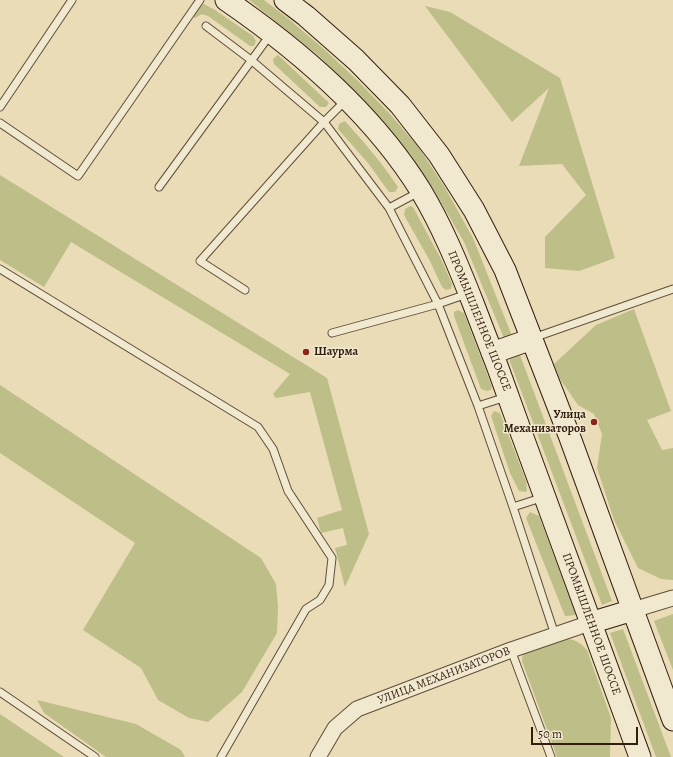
<!DOCTYPE html>
<meta charset="utf-8">
<style>
body{margin:0}
#map{position:relative;width:673px;height:757px;overflow:hidden;background:#e9dcb7;font-family:Alegreya,serif}
canvas{display:block}
.scale{position:absolute;left:531px;top:727px;width:107px;height:18px;box-sizing:border-box;border:2px solid #331d0e;border-top:0;padding-left:5px;font-size:12px;line-height:14px;white-space:nowrap;color:#331d0e;-webkit-text-stroke:3px #f1e8d0;paint-order:stroke}
</style>
<div id="map">
<canvas width="673" height="757"></canvas>
<div class="scale">50 m</div>
</div>
<script>
const context = document.querySelector('canvas').getContext('2d');
context.lineJoin = 'round';
function fill(path, color) { context.fillStyle = color; context.fill(path, 'evenodd'); }
function stroke(path, color, width, dash) { context.strokeStyle = color; context.lineWidth = width; context.lineCap = dash ? 'butt' : 'round'; context.setLineDash(dash || []); context.stroke(path); }
function drawText(font, color, halo, rows, align = 'center') {
  context.font = font + ' Alegreya,serif'; context.lineWidth = 3; context.setLineDash([]); context.textBaseline = 'middle'; context.strokeStyle = halo; context.fillStyle = color; for (const [text, x, y, turn = 0] of rows) {
    context.save(); context.translate(x, y); context.rotate((+turn || 0) * Math.PI / 180); context.textAlign = isNaN(turn) ? turn : align; if (halo) context.strokeText(text, 0, 0); context.fillText(text, 0, 0); context.restore();
  }
}
fill(new Path2D(`
 M249,0H264L290,20L325,50L358,81L390,114L419,148L444,186L473,238L512,336L504,338L464,242L435,192L410,154L382,120L319,56Z
 M204,4L215,10L253,36L256,41L254,46H250L208,16L202,14L195,18L191,16L201,5Z
 M425,6L450,12L560,78L615,258L579,271L545,268V237L586,195L562,164L519,166L549,88L512,122Z
 M278,55L329,103L326,107H320L274,64L273,59Z
 M345,121C364,142 382,163 398,187L395,192H389L368,163L338,129L339,124Z
 M0,175L327,378L369,534L345,587L335,548L347,545L343,528L321,533L317,518L342,510L310,392L276,398L273,394L290,374L71,242L44,287L0,260Z
 M410,206L413,207L441,259L452,284L451,289L446,290L442,287L430,261L404,215L405,209Z
 M634,309L671,411L647,420L662,450L673,448V580L661,579L638,568L614,520L597,468L602,434L594,414L578,405L560,379L554,364L596,325Z
 M458,310L464,313L492,387L491,390L487,391L481,389L454,316V312Z
 M520,355L612,601L602,605L509,359Z
 M0,385L261,558L276,584L278,607L277,633L242,692L208,722L189,718L158,700L141,668L83,630L135,543L0,453Z
 M494,411L500,413L526,481L527,491L525,492L519,491L510,473L491,416Z
 M530,512L539,516L576,615L565,616L526,518Z
 M673,614V670L654,621Z
 M623,629L671,757H656L610,633Z
 M564,639C574,639 580,642 587,650L611,718L610,757H557L522,661L523,654Z
 M37,700L136,724L181,750L185,757H106L44,713Z
 M0,714L64,757H0Z`), '#bebe89');
const lane = new Path2D(`
 M206,26L251,60L324,122L389,208L438,304L478,406L513,507L555,635
 M0,107L72,0
 M0,123L78,176L200,0
 M159,187L270,35
 M389,208L419,192
 M0,269L258,427L273,449L288,491L332,558L329,585L320,600L306,609L221,757
 M245,290L200,261L324,122L346,100
 M332,333L438,304L467,294
 M533,338L673,289
 M478,406L506,397
 M513,507L544,497
 M511,650L551,757
 M0,692L95,757`);
const street = new Path2D(`
 M633,610L673,598
 M318,757L335,728L357,709L511,650L590,623`);
const secondary = new Path2D(`
 M226,0C299,50 374,115 421,191C442,226 458,265 473,303C490,346 506,389 521,432C560,541 600,649 640,757
 M285,0L306,16L356,60L400,105L439,155L474,210L505,270L569,435L673,720
 M492,353L532,339
 M590,623L633,610`);
stroke(lane, '#604d38', 9);
stroke(street, '#604d38', 17);
stroke(secondary, '#331d0e', 23);
stroke(lane, '#f1e8d0', 7);
stroke(street, '#f1e8d0', 15);
stroke(secondary, '#f1e8d0', 21);
for (const [x, y, r, color] of [
 [306,352,4,"#8f2418"],
 [594,422,4,"#8f2418"]
]) { const dot = new Path2D(); dot.arc(x, y, r, 0, 2 * Math.PI); context.fillStyle = color; context.fill(dot); stroke(dot, '#f1e8d0', 1.5); }
drawText('12px', '#331d0e', '#f1e8d0', [
 ["ПРОМЫШЛЕННОЕ ШОССЕ",479,321,68],
 ["ПРОМЫШЛЕННОЕ ШОССЕ",591,624,70],
 ["УЛИЦА МЕХАНИЗАТОРОВ",444,676,-21]
]);
drawText('bold 12px', '#331d0e', '#f1e8d0', [
 ["Шаурма",314,352],
 ["Улица",586,415,"right"],
 ["Механизаторов",586,429,"right"]
], 'left');
</script>
